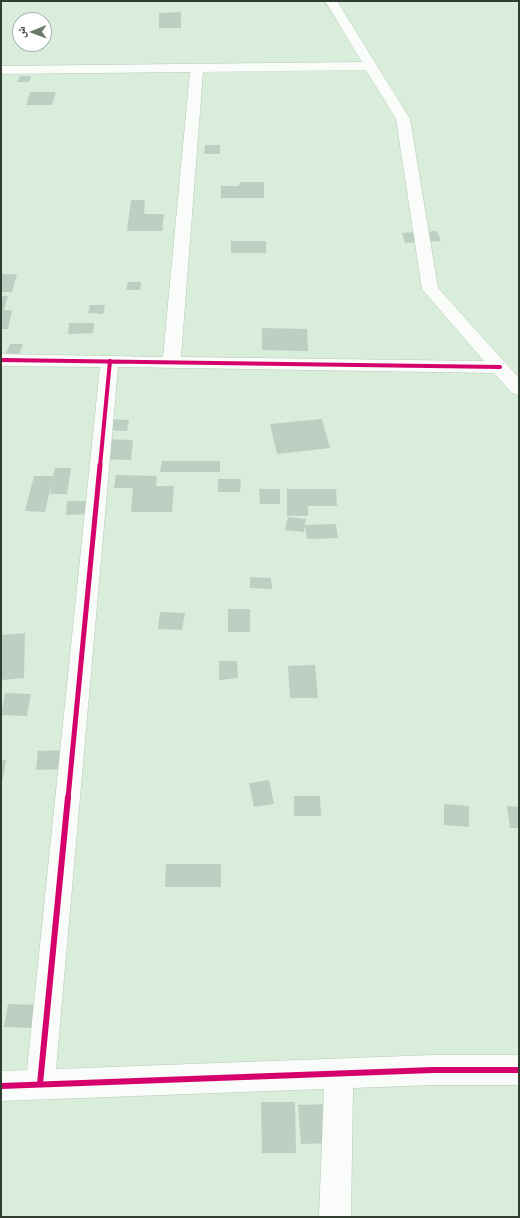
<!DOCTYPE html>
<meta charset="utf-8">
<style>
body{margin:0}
#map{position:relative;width:520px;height:1218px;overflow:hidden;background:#d8edda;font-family:Helvetica,"Noto Naskh Arabic",sans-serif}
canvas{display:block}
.frame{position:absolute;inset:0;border:2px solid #2f3e30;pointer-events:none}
.north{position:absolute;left:12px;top:12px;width:40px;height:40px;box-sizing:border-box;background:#fff;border:1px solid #acb2ac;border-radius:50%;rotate:269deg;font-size:11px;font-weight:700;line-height:16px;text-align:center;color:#2f3e30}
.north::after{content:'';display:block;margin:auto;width:14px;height:18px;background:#6a7b6c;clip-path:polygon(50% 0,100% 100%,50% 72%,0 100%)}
</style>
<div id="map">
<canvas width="520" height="1218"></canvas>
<div class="frame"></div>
<div class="north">ش</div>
</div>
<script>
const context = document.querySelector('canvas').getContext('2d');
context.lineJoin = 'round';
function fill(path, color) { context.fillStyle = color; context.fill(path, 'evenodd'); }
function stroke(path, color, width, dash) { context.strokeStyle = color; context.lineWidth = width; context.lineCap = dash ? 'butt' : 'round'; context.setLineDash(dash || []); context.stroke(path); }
fill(new Path2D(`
 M181,12V28H159V13Z
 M20,76H31L29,82H17Z
 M30,92H56L52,105H26Z
 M205,145H220V154H204Z
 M240,182H264V198H221V186H239Z
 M131,200H145L144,214H164L162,231H127Z
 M437,231L441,241L405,243L402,233Z
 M231,241H266V253H231Z
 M1,274H17L12,292H1Z
 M128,282H141L140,290H126Z
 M1,296H8L4,310H12L8,329H1Z
 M90,305H105L103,314L88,313Z
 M69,323H94L93,333L68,334Z
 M262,328L307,329L308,351L262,350Z
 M10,344H23L19,354L6,353Z
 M105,419L129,420L127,431L103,430Z
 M322,419L330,448L277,454L270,424Z
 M105,439L133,440L131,460L102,459Z
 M162,461H220V472H160Z
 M55,468H71L67,494H50L52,482L45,512L25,511L34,476H53Z
 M116,475L157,476L156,486H174L172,512H131L133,488H114Z
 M218,479H241L240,492H218Z
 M259,489H280V504H260Z
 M287,489H336L337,506H308V516H287Z
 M67,501H91L90,514L66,515Z
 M288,517L306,519L304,532L285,530Z
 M336,524L338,538L307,539L305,525Z
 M250,577L271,578L272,589L250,588Z
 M228,609H250V632H228Z
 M160,612L185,613L182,630L158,629Z
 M25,633L24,678L2,680L1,635Z
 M219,661H237L238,678L219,680Z
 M315,665L318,698H290L288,666Z
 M5,693L31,694L27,716L1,715Z
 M65,750L64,769L36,770L38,751Z
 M1,760H6L2,783H1Z
 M269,780L274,804L254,807L249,783Z
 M294,796H320L321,816H294Z
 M444,804L469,806V827L444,825Z
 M507,806L519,807V828H510Z
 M166,864H221V887H165Z
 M8,1004L38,1005L34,1028L4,1027Z
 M261,1102H295L296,1153H262Z
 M332,1104L335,1143L301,1144L298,1105Z`), '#bccfc3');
const minor = new Path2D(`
 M325,1H337L410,119L438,288L519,378V395L512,393L494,373L118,367L56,1069L433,1055H519V1085H433L353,1088L351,1217H319L324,1089L1,1101V1071L27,1070L100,367L1,366V354L163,357L190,72L1,74V66L362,62ZM366,70L396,119L422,289L484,361L181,357L203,72Z`);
stroke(minor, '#b8c8b9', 1);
fill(minor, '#f9fcf9');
stroke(new Path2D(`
 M1,360L500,367
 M100,466L110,361`), '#d6006c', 4);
stroke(new Path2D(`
 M68,798L100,465`), '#d6006c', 5);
stroke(new Path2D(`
 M40,1084L68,797
 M1,1086L433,1070H519`), '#d6006c', 6);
</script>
